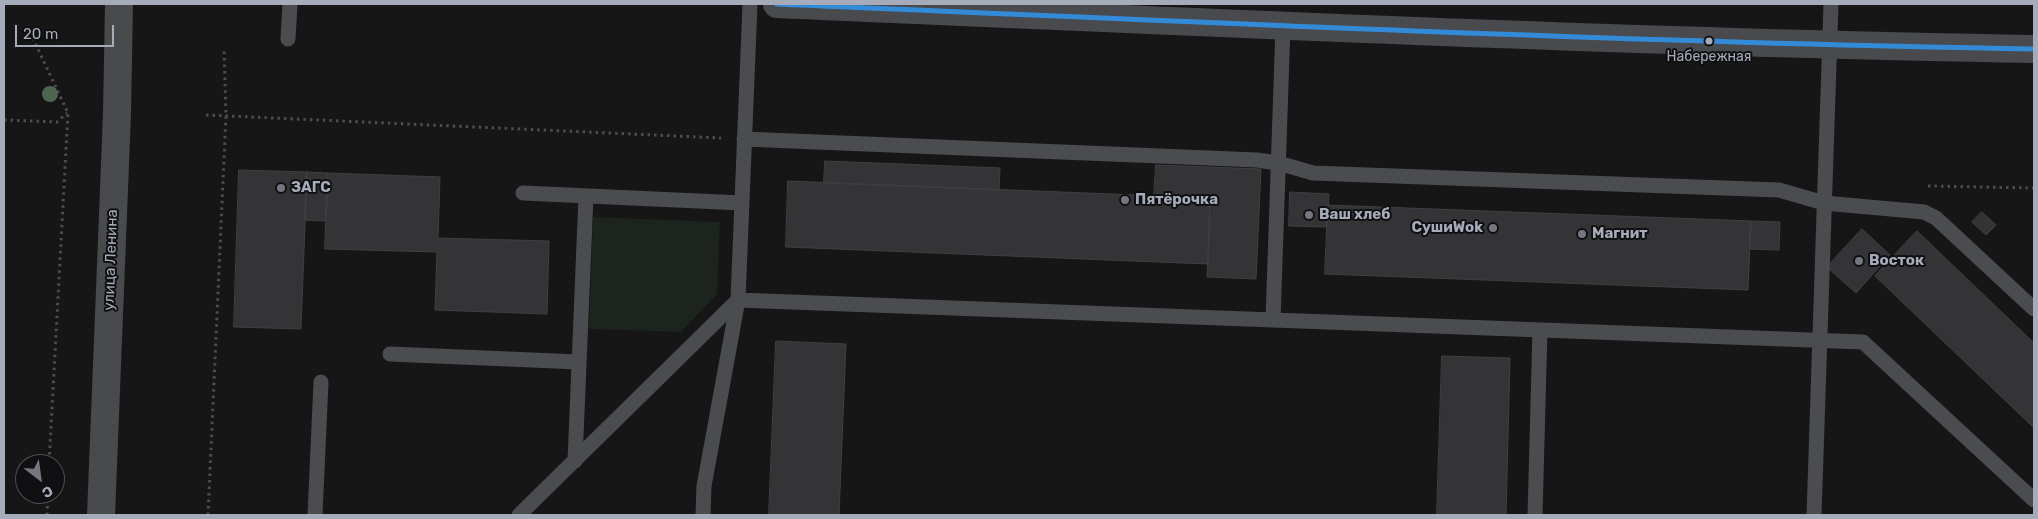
<!DOCTYPE html>
<meta charset="utf-8">
<style>
body{margin:0}
#map{position:relative;width:2038px;height:519px;overflow:hidden;background:#161616;font-family:Rubik,sans-serif}
canvas{display:block}
.frame{position:absolute;inset:0;border:5px solid #a6abb9;pointer-events:none}
.north{position:absolute;left:15px;top:454px;width:50px;height:50px;box-sizing:border-box;background:#101012;border:1px solid #4c4e55;border-radius:50%;rotate:150deg;font-size:14px;font-weight:700;line-height:20px;text-align:center;color:#a6abb9}
.north::after{content:'';display:block;margin:auto;width:18px;height:22px;background:#747780;clip-path:polygon(50% 0,100% 100%,50% 72%,0 100%)}
.scale{position:absolute;left:15px;top:25px;width:99px;height:22px;box-sizing:border-box;border:2px solid #a6abb9;border-top:0;padding-left:6px;font-size:15px;line-height:18px;white-space:nowrap;color:#a6abb9;-webkit-text-stroke:4px #101012;paint-order:stroke}
</style>
<div id="map">
<canvas width="2038" height="519"></canvas>
<div class="frame"></div>
<div class="north">С</div>
<div class="scale">20 m</div>
</div>
<script>
const context = document.querySelector('canvas').getContext('2d');
context.lineJoin = 'round';
function fill(path, color) { context.fillStyle = color; context.fill(path, 'evenodd'); }
function stroke(path, color, width, dash) { context.strokeStyle = color; context.lineWidth = width; context.lineCap = dash ? 'butt' : 'round'; context.setLineDash(dash || []); context.stroke(path); }
function drawText(font, color, halo, rows, align = 'center') {
  context.font = font + ' Rubik,sans-serif'; context.lineWidth = 4; context.setLineDash([]); context.textBaseline = 'middle'; context.strokeStyle = halo; context.fillStyle = color; for (const [text, x, y, turn = 0] of rows) {
    context.save(); context.translate(x, y); context.rotate((+turn || 0) * Math.PI / 180); context.textAlign = isNaN(turn) ? turn : align; if (halo) context.strokeText(text, 0, 0); context.fillText(text, 0, 0); context.restore();
  }
}
fill(new Path2D(`
 M593,217L720,222L717,294L681,332L589,329Z`), '#1c241d');
const building = new Path2D(`
 M825,161L1000,168L999,190L824,183Z
 M1156,165L1261,169L1256,279L1207,277L1210,198L1154,196Z
 M239,170L307,172L301,329L234,327Z
 M307,172L328,173L326,221L305,220Z
 M328,173L440,177L438,238L549,241L547,314L435,310L437,252L325,249Z
 M788,181L1210,198L1208,264L786,247Z
 M1290,192L1329,194L1327,227L1289,226Z
 M1328,205L1751,221L1748,290L1325,274Z
 M1982,212L1996,225L1986,235L1972,222Z
 M1751,221L1780,222L1779,250L1750,249Z
 M1862,229L1890,255L1856,293L1827,267Z
 M1917,231L2034,343V428L1875,276Z
 M776,341L846,344L839,515H769Z
 M1442,356L1510,358L1506,515H1437Z`);
fill(building, '#343436');
stroke(building, '#3f4043', 1);
stroke(new Path2D(`
 M30,32L68,113L49,464
 M206,115L721,138
 M4,120L57,122L67,113
 M1928,186L2034,188
 M47,515L48,494
 M208,515L226,115L224,48`), '#4c4d51', 3, [2.5, 4]);
stroke(new Path2D(`
 M288,39L290,4
 M744,139L1257,160L1278,163L1313,173L1779,190L1824,203L1924,212L1936,218L2034,309
 M523,193L742,203
 M1273,320L1283,26
 M390,354L579,362
 M575,461L586,196
 M315,515L321,382
 M519,515L738,300L1863,342L2034,500
 M703,515L704,486L738,300L750,4
 M1535,515L1540,330
 M1814,515L1831,4`), '#4a4c4f', 15);
stroke(new Path2D(`
 M777,4C1196,22 1615,42 2034,49
 M101,515L117,114L119,4`), '#484a4e', 28);
stroke(new Path2D(`
 M777,4C1196,22 1615,42 2034,49`), '#338bd7', 5);
context.fillStyle = '#4e6550';
for (const [x, y] of [
 [50,94]
]) { context.beginPath(); context.arc(x, y, 8, 0, 2 * Math.PI); context.fill(); }
for (const [x, y, r, color] of [
 [1709,41,4.5,"#a6abb9"],
 [281,188,5,"#747780"],
 [1125,200,5,"#747780"],
 [1309,215,5,"#747780"],
 [1493,228,5,"#747780"],
 [1582,234,5,"#747780"],
 [1859,261,5,"#747780"]
]) { const dot = new Path2D(); dot.arc(x, y, r, 0, 2 * Math.PI); context.fillStyle = color; context.fill(dot); stroke(dot, '#101012', 2); }
drawText('14px', '#a6abb9', '#101012', [
 ["Набережная",1709,57]
]);
drawText('bold 15px', '#a6abb9', '#101012', [
 ["ЗАГС",291,188],
 ["Пятёрочка",1135,200],
 ["Ваш хлеб",1319,215],
 ["СушиWok",1483,228,"right"],
 ["Магнит",1592,234],
 ["Восток",1869,261]
], 'left');
drawText('15px', '#a6abb9', '#101012', [
 ["улица Ленина",111,260,-88]
]);
</script>
